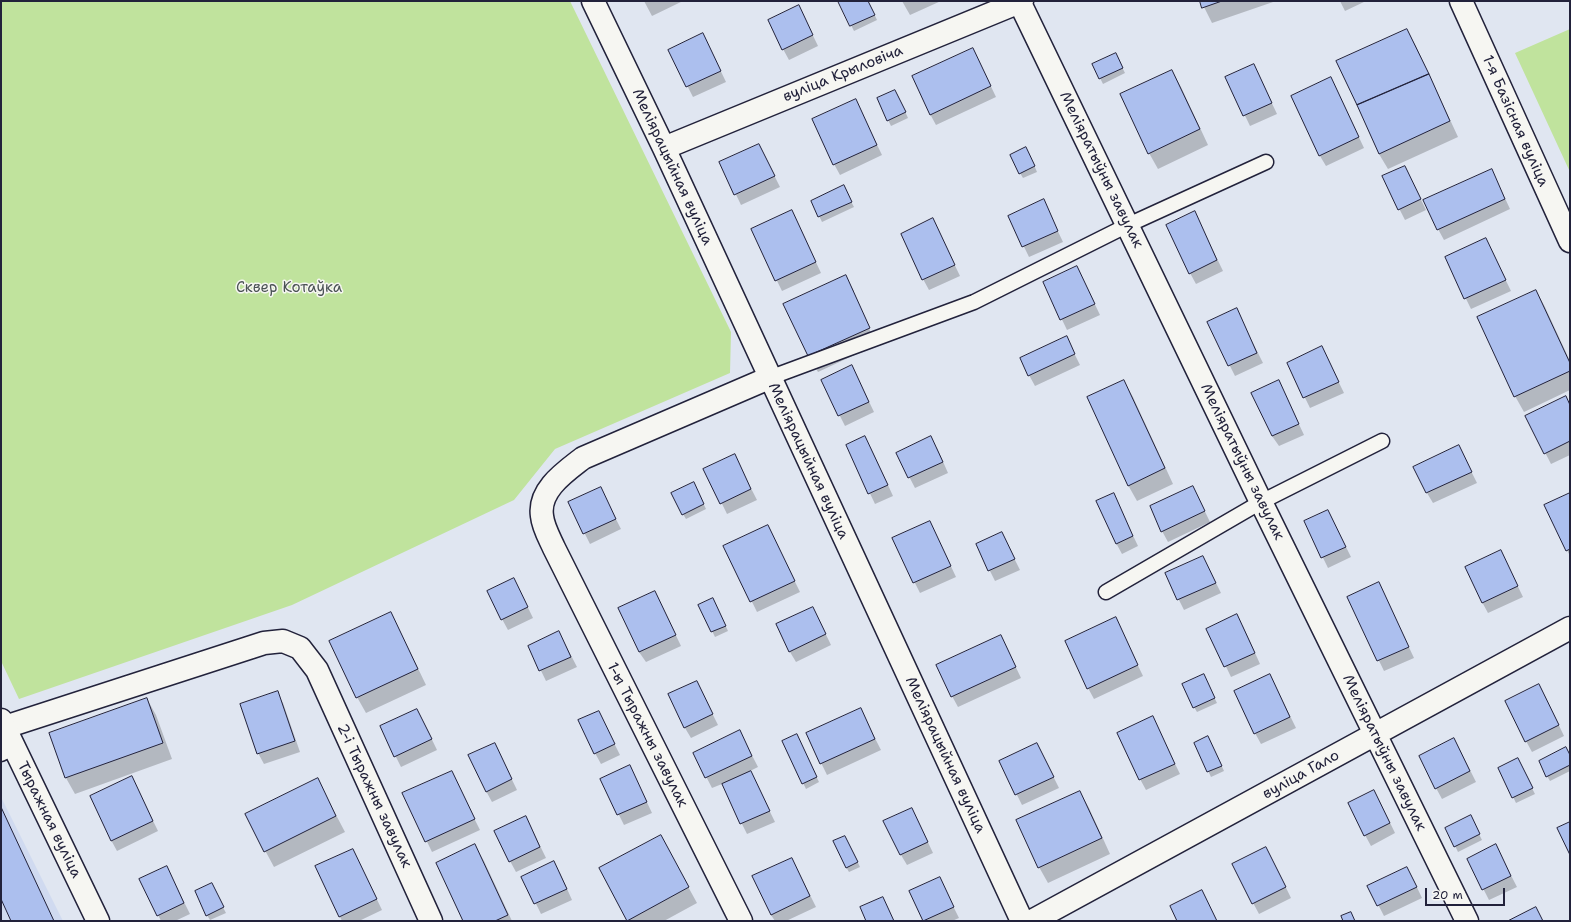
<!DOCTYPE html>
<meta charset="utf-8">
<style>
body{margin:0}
#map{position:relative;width:1571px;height:922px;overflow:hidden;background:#e0e6f1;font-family:"Shantell Sans",sans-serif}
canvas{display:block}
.frame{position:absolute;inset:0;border:2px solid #22223b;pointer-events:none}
.scale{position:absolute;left:1425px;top:888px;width:80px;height:18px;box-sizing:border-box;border:2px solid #22223b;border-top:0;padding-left:5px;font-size:12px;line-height:14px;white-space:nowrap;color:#22223b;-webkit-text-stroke:3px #f6f6f2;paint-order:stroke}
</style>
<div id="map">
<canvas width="1571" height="922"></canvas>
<div class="frame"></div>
<div class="scale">20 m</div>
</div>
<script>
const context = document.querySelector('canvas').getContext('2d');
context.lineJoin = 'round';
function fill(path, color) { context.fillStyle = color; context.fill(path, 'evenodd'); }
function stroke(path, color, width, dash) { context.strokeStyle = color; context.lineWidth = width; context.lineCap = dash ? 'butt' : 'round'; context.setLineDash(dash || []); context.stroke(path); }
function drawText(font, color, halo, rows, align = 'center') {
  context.font = font + ' "Shantell Sans",sans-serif'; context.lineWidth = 3; context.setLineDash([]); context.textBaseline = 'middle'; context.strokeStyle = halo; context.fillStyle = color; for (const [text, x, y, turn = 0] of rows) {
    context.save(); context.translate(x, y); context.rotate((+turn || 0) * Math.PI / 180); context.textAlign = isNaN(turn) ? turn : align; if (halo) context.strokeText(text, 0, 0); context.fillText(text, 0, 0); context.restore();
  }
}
fill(new Path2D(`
 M1,797L63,921H1Z`), '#d0daf0');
fill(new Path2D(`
 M1,1H570L731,332L730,373L555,449L514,500L292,605L19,699L1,661Z
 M1570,29V172L1515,53Z`), '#c0e39d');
fill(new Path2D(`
 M644,1H683L652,16Z
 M839,1H868L877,20L854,31Z
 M902,1H941L910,15Z
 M1201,1H1276L1212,23Z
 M1340,1H1366L1345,11Z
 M804,17L818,46L789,60L783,49Z
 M1407,30L1416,46L1458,137L1388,169L1379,154L1338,61Z
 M703,34L726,82L693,97L669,50Z
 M973,49L996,97L936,125L930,114Z
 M1118,59L1125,73L1103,84L1093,64Z
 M1172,71L1181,87L1208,145L1158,169L1149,153Z
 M1259,76L1277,114L1250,126L1227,78Z
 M1331,78L1364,148L1326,166L1320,156Z
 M898,96L908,118L891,126L878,99Z
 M855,100L882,155L840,175L834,164Z
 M759,145L780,187L741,205L721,163Z
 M1029,153L1037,172L1023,178L1020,173Z
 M1405,167L1426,210L1405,220L1383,177Z
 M1497,181L1510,209L1444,240L1438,229Z
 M846,192L854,207L822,222L812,201Z
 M1043,200L1063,242L1029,257L1009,216Z
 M792,211L821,273L782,291L752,230Z
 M1195,213L1223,271L1196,284L1190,273Z
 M933,220L960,276L929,290L923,279Z
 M1491,250L1511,291L1471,309L1446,258Z
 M1077,267L1100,315L1067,330L1044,282Z
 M845,276L854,291H852L871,333L878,344L818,372L809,356L785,304Z
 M1536,291L1545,307L1570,361V390L1524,412L1515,396Z
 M1236,309L1263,363L1235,376L1208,322Z
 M1066,337L1080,365L1035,386L1029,375Z
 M1322,348L1344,393L1310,408L1288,363Z
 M852,366L874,412L845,426L822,380Z
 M1124,382L1133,397L1173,484L1137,501L1128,485Z
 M1284,392L1304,435L1279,446L1272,436Z
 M1570,406V455L1551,464L1527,417Z
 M847,445L871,448L893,496L875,504Z
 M1459,447L1477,483L1433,503L1427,493Z
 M937,448L948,473L915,488L897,453Z
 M734,455L757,500L727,514L705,469Z
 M1193,487L1210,522L1168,542L1162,531Z
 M600,488L621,529L590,544L569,502Z
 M696,488L706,509L686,519L683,514Z
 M1113,494L1138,546L1122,554L1116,543Z
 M1570,494V556L1567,550Z
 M1328,511L1351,557L1328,568L1305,521Z
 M930,522L956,577L920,593L893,539Z
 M768,527L800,592L757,612L725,547Z
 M1002,534L1020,570L995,581L977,545Z
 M1203,557L1221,593L1184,610L1166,574Z
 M1506,562L1523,597L1488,613L1482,602Z
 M514,579L533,618L508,630L502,619Z
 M655,592L681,646L646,662L639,652Z
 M1384,594L1414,658L1384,671L1348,597Z
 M715,604L728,631L715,637L700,606Z
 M813,608L831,645L796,662L790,652Z
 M390,613L399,629L426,685L366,713L357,697Z
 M1115,618L1143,676L1094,699L1088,688Z
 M1243,626L1260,664L1231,677L1208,629Z
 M559,632L577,667L546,681L529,646Z
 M1001,636L1021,678L958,707L952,696Z
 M1270,675L1296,728L1261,744L1255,733Z
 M1206,681L1217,703L1197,712L1194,707Z
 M277,693L283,703L300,752L264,764L258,753Z
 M702,693L718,725L691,738L685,728Z
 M1545,696L1564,736L1532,752L1526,741Z
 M147,699L156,715L172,759L75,794L66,778L50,734Z
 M860,709L881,750L827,775L807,734Z
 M1152,717L1180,774L1146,790L1140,779Z
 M423,721L437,750L401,767L381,727Z
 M604,723L620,755L601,764L595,753Z
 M740,732L758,767L750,771L775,822L747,834L722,784L712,788L694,753Z
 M799,741L819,782L806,789L783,742Z
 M1195,743H1211L1224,771L1211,777Z
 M1037,744L1059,788L1022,805L1000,761Z
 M1460,750L1476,782L1442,799L1436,788Z
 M500,755L517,790L492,802L486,791Z
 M1570,756V771L1550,781L1547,776Z
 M1520,765L1535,794L1516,803L1499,768Z
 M451,772L480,830L432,852L404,794Z
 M635,777L652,813L624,825L601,779Z
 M132,778L158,831L117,851L111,840Z
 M317,779L345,832L274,867L246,815Z
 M1080,792L1089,808L1110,854L1048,883L1039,867Z
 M1380,802L1395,833L1371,846L1365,835Z
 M526,817L546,858L516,872L510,861Z
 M917,819L933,853L907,865L901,855Z
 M1473,822L1482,840L1458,852L1447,829Z
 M848,842L860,867L849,872L846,867Z
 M475,846L484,861L512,921H465Z
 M669,852L697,903L664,921H628L600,868Z
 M1501,856L1517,887L1489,900L1468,859Z
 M792,859L816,907L786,921H775L771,915Z
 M1272,859L1291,898L1259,914L1233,865Z
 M358,860L382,910L359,921H342L316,867Z
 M560,873L572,900L541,914L523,877Z
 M172,878L190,914L175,921H161L141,879Z
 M939,878L959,918L952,921H924L911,891Z
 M1413,879L1422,898L1384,916L1369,887Z
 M214,890L226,913L210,920L207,915Z`), '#0003');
const building = new Path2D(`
 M838,1H868L875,15L850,26Z
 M1200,1H1222L1202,8Z
 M799,5L813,35L782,50L768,20Z
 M1407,29L1429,74L1357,105L1336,61Z
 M703,33L721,71L686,87L668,50Z
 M973,48L991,86L930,115L912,76Z
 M1116,53L1123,68L1099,79L1092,64Z
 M1254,64L1272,103L1243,116L1225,77Z
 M1172,70L1200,129L1148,154L1120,94Z
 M1429,74L1450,121L1379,154L1357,105Z
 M1331,77L1359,137L1319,156L1291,96Z
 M895,90L906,112L887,121L877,98Z
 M856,99L877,145L833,165L812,119Z
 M759,144L775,176L734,195L719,162Z
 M1026,147L1035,166L1019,174L1010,155Z
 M1405,166L1421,199L1398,210L1382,176Z
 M1492,169L1505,199L1437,230L1423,200Z
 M844,185L852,202L818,217L811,201Z
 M1044,199L1058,231L1022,247L1008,216Z
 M792,210L816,262L775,281L751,229Z
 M1195,211L1217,260L1189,274L1166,225Z
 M933,218L955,265L922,280L901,234Z
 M1486,238L1506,280L1464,299L1445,257Z
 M1077,266L1095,304L1060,320L1043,282Z
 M846,275L870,328L808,356L783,304Z
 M1536,290L1570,363V371L1514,397L1477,317Z
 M1237,308L1257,353L1228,366L1207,322Z
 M1067,336L1075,354L1028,376L1020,358Z
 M1322,346L1339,382L1303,398L1287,363Z
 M852,365L869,402L838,416L821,380Z
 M1124,380L1165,468L1128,486L1087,397Z
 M1279,380L1299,424L1272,436L1251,393Z
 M1566,396L1570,405V441L1544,454L1525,416Z
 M865,436L888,485L868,494L846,445Z
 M931,436L943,462L908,478L896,453Z
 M1459,445L1472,472L1426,493L1413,467Z
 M735,454L751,489L720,504L703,469Z
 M694,482L704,504L682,515L671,493Z
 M1193,486L1205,511L1161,532L1150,506Z
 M601,487L616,519L583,534L568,502Z
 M1114,493L1133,536L1116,544L1096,501Z
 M1570,493V549L1566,551L1544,505Z
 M1328,510L1346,547L1321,558L1304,521Z
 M930,521L951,566L913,583L892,538Z
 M768,525L795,581L750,602L723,546Z
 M1002,532L1015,559L988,571L976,544Z
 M1501,550L1518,586L1482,603L1465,567Z
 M1203,556L1216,583L1177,600L1165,573Z
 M514,578L528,607L501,620L487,591Z
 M1379,582L1409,647L1377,661L1347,597Z
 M655,591L676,635L639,652L618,608Z
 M713,598L726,626L711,632L698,605Z
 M813,607L826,634L789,652L776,624Z
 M391,612L418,669L356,698L329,641Z
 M1237,614L1255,653L1224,667L1206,629Z
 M1116,617L1138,665L1087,689L1065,641Z
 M559,631L571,657L539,671L528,646Z
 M1001,635L1016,667L951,697L936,665Z
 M1204,674L1215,698L1193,708L1182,684Z
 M1270,674L1290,717L1254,734L1234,691Z
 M697,681L713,714L684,728L668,694Z
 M1539,684L1559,725L1525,742L1505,701Z
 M278,691L295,741L257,754L240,704Z
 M147,698L163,743L65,778L49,733Z
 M861,708L875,739L820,764L806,733Z
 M417,709L432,739L394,757L380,726Z
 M599,711L615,744L594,754L578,720Z
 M1153,716L1175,764L1139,780L1117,733Z
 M740,730L752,756L705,778L693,753Z
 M797,734L817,777L802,784L782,741Z
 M1208,736L1222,766L1207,772L1194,743Z
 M1454,738L1470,771L1435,789L1419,756Z
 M495,743L512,779L486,792L468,755Z
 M1037,743L1054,777L1015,795L999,761Z
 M1566,747L1570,755V765L1546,777L1539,761Z
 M1518,758L1533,788L1512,798L1498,768Z
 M630,765L647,802L617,815L600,779Z
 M452,771L475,819L425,842L402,793Z
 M751,771L770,811L740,824L722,784Z
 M132,776L153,821L111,841L90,796Z
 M318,778L336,816L264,852L245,814Z
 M1374,790L1390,823L1364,836L1348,803Z
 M1080,791L1102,838L1038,868L1016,820Z
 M1,807L54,921H11L1,899Z
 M912,808L928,842L900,855L883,821Z
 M1471,815L1480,834L1454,847L1445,828Z
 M526,816L540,847L509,862L494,831Z
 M1570,822V855L1557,828Z
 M661,835L689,887L627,921L599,868Z
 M845,836L858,862L846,868L833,841Z
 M475,844L508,915L495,921H463L436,863Z
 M1496,844L1511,876L1482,890L1467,859Z
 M1266,847L1286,887L1252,904L1232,864Z
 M353,849L377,899L339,917L315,866Z
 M792,858L810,896L771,915L752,876Z
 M554,861L567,889L534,904L521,877Z
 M167,866L184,903L157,916L139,879Z
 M1407,867L1417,887L1377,906L1367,886Z
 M940,877L954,907L923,921L909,891Z
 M212,883L224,907L206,916L195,891Z
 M1202,890L1217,921H1177L1170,906Z
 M883,897L894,921H866L860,907Z
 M1536,907L1543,921H1508Z
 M1351,912L1355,921H1343L1341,916Z`);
fill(building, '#acbfee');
stroke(building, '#22223b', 1);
const service = new Path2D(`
 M769,378L974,302L1128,225L1266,162
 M1106,592L1261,502L1382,441
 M1,754L14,748`);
const minor = new Path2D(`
 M593,1L664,148L1022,921
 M1019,1L1261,502L1467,921
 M1461,1L1570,241
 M664,148L1022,1
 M5,727L264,643L283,641L300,648L317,670L431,921
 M741,921L554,548C550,539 543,527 542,516C538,490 565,472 583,458L769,378
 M1032,921L1570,628`);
const tertiary = new Path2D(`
 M1,720L98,921`);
stroke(service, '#22223b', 17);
stroke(minor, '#22223b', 25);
stroke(tertiary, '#22223b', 25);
stroke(service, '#f6f6f2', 14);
stroke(minor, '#f6f6f2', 22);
stroke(tertiary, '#f6f6f2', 22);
drawText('15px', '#22223b', '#f6f6f2', [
 ["вуліца Крыловіча",843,74,-22],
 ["1-я Базісная вуліца",1515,121,66],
 ["Меліярацыйная вуліца",672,167,65],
 ["Меліяратыўны завулак",1101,170,64],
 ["Меліярацыйная вуліца",808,461,65],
 ["Меліяратыўны завулак",1242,462,64],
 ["1-ы Тыражны завулак",647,735,63],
 ["Меліяратыўны завулак",1384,753,64],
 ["Меліярацыйная вуліца",945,755,65],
 ["вуліца Гало",1301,775,-29],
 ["2-і Тыражны завулак",374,796,65],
 ["Тыражная вуліца",49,820,64]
]);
drawText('15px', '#4a5254', '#f6f6f2', [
 ["Сквер Котаўка",289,288]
]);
</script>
